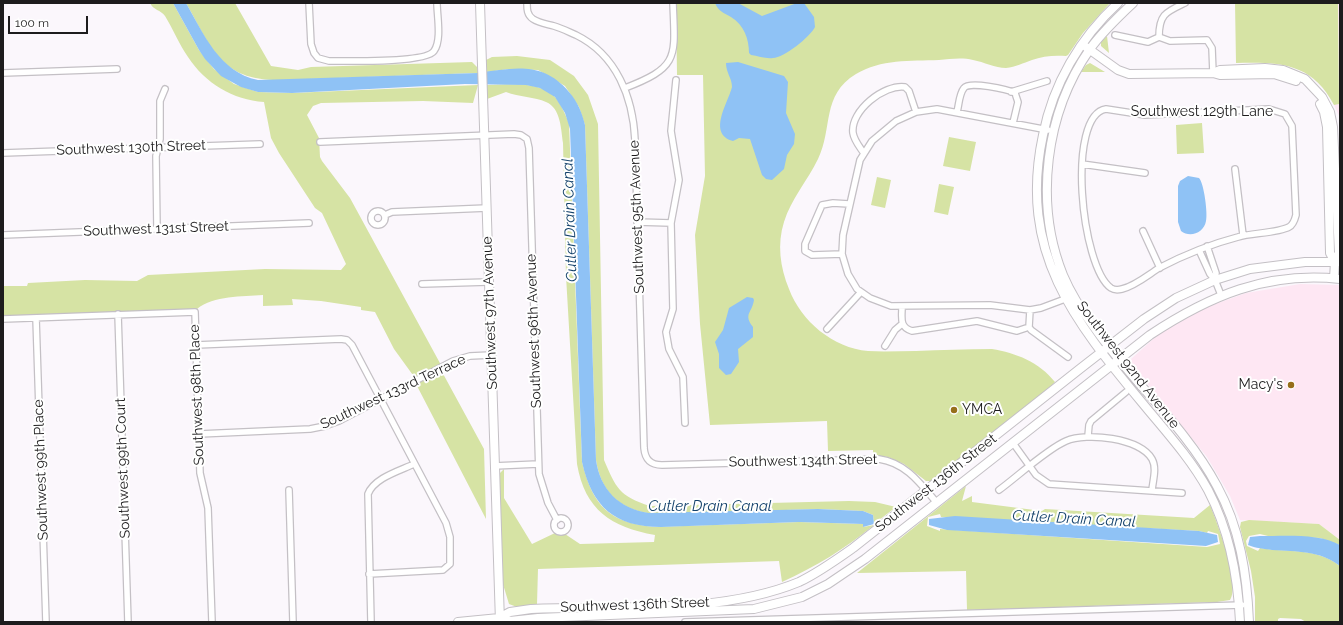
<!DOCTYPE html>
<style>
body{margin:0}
#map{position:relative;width:1343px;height:625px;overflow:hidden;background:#fbf7fc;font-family:Raleway,sans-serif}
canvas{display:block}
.frame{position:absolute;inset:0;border:4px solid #1d1c1d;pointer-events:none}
.scale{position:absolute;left:8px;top:16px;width:80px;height:18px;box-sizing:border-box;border:2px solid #1d1c1d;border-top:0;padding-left:5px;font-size:12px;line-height:14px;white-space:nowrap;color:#1d1c1d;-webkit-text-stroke:3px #fff;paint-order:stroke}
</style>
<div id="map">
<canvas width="1343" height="625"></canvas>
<div class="frame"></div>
<div class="scale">100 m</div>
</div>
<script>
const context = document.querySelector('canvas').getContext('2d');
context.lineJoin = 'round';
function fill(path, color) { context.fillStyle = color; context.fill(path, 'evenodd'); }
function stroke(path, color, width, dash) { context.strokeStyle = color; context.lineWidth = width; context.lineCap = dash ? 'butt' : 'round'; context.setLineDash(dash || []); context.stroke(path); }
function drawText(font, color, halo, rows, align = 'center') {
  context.font = font + ' Raleway,sans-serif'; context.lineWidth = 4; context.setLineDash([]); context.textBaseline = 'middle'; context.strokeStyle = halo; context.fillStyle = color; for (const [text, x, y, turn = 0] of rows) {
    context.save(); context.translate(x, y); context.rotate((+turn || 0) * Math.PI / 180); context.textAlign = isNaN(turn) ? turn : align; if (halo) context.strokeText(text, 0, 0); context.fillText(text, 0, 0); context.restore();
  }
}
fill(new Path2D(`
 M1338,3H1340V118L1334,105L1339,103Z
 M1300,284L1340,285V540L1319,524L1240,520L1230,496L1207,457L1132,365L1131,359L1160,333L1207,307L1246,293Z`), '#fee7f3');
fill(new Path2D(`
 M150,3H173L199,50L214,69L234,84L258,92L292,93L478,85L473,103L423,101L321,103L313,106L307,115L319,138L320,157L322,161L350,198L441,365L415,378L394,349L375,312L361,310V307L321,301L292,299L293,305L263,306V295C242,297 214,295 197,309L3,317V286H27L28,283L85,280L137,281L148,275L265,269L341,270L346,264L322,213L315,208L279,153L271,138L264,102C233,100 205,83 188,57C179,44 173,29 165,16C161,10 153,10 150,3Z
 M186,3H235L271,66L298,70L311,67L472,62L477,67L478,73L281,80C221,81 212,49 186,3Z
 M676,3H1110L1083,33L1068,55L1066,56C1055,55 1042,56 1032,60C1023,63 1016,67 1006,68C995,68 984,62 973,60C962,57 950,59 939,60C910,61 881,59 856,74C821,95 833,129 818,159C808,180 791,199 784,222C777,244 780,267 789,289C801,321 833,348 868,351C884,352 900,351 916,351C941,350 966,349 992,349C1016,353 1039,362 1055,382L1039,398L932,481H926L904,464L888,457L873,455V450L828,451L827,421L710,425L700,324L695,235L705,176L703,75H677Z
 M1235,3H1338L1339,104L1334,105C1312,62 1278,62 1236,63Z
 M1107,36L1109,53L1101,46V42Z
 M517,56L550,60L574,76L588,95L598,124L604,460C616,488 619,496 650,506L849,501L875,502L896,507L874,524L873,515L863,511L818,509L655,514C621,511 601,493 596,460L585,125L579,107L565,86L538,70L509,69L487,72L486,60L492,57Z
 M1090,63L1105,72H1081L1086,65Z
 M487,85C509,85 539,80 556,98C562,106 565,114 569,123L582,462C593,506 609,523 655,527L799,522L863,524V527L874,525C843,550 817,566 782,582L779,561L538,569L537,604L517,607L509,604L502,581L498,477L500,473L504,469V498L532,544L555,533L565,534L580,544L654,542L655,535C611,527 585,510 577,464L566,276L563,143C561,130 561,108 546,102C535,97 519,97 506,92L487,99Z
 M1202,123L1204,153L1177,154L1176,125Z
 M949,137L976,142L970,171L943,166Z
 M877,177L891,180L885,208L871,205Z
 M939,184L954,187L948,215L934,212Z
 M441,370L484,449L486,519L416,384Z
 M966,486L962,501L972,496V502L1042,511L1045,509L1194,518L1210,505C1217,522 1241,585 1230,600L1217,602L967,610L966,571L857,573ZM940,514L941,517L1199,531L1207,533L1208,531L1218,534L1220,544L1207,547L940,529V531L927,526L928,517Z
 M1249,520L1319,524L1340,540V545L1320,538L1268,536L1260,534L1249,536L1246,541L1247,546L1258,551L1260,548C1289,553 1316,547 1340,566V622H1306L1301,619L1280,618L1278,619V622H1255V597L1251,571L1240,527L1241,522Z`), '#d6e3a4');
fill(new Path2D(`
 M173,3H186C204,34 219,72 258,80L478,73C514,68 543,61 569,92C578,102 582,113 585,125L596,460C600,489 619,509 649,513L818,509L863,511L873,515L874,524L863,527V524L799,522L661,527C615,527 592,507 582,462L570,129L565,113L555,97L540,88L526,85L465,84L292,93L258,92L241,87L221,76L205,59L199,50Z
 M715,3H738L762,16L797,3H804L814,17L815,27C810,37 784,58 773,58C766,59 758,56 751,55L749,53C749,39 744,25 731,17C724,13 718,11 715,3Z
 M738,62L784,76L788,82L786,113L795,134L794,144L787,155L784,169L772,180L766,179L762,175L750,139L739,138L733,141C707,134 728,103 732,87C732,78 726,73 726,63Z
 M1188,176L1199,178C1204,183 1208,214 1206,221C1204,233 1190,238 1181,231L1178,222V186L1180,181Z
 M747,297L753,298L754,300C752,313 743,314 753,327V337L738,349L739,362L731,374L726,375L719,368V354L715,342L723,330L729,308Z
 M955,516L1199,531L1217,535L1218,542L1206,546L947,530L929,525V519Z
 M1260,536C1283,536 1320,533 1340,545V566C1319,550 1297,552 1272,550C1265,549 1255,548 1248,545L1250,537Z`), '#8fc2f5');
const street = new Path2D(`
 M309,3L311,44L314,53L318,58L329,61C346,61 426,63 434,51C442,40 437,16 437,3
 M527,3C527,9 527,15 533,19C539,23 547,24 554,26C561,28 569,32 576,35C617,55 633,98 635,140L644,448C645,459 650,465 662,465L879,459C906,463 920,483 937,503
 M1115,35L1148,42L1159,37
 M1159,37L1170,41L1207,40L1212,48L1213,73
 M1159,37C1159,14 1166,12 1185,3
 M3,73L117,69
 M676,80L671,131L679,180L671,223L673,309L666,332L669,349L683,377L685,423
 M625,88C680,67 675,57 673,3
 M1011,92L1047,81
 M1106,109L1145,115L1269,109L1285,114L1292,126L1296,215C1295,219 1293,225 1289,227C1278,233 1251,233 1238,237C1211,244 1184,255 1159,268C1148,275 1135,286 1122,289C1118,290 1114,290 1111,288C1081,267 1066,115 1106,109Z
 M957,112C959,105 959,94 964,88C969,81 1007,89 1015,93L1018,102L1013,123
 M1048,130L937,109L916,112L896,121L872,141L860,160L843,235L842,254L848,274L857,289L870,298L891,306L990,305L1030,310L1041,308L1065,299
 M320,142L514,134L521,135L527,139L529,148L539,474L548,503L557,520
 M863,152C859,146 854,140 853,133C850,111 884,84 905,87L909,91L916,112
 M3,153L260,144
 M1082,164L1145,173
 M1235,169L1243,235
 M371 218a7 7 0 1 1 14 0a7 7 0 1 1-14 0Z
 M385,215L392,212L487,208
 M637,222L671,223
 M157,229L156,156L160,139V101L165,89
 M1143,231L1160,268
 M3,235L309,223
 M1207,246L1216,273L1215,280L1221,295
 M1199,250L1210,274L1215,280
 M842,254L812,255L805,251V244L822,205L833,203L849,204
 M422,284L488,282
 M902,307C902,318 899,327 912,331L977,321L1017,331L1029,327
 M1030,310L1029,327L1031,330L1068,357
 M118,314L128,622
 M36,318L46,622
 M3,319L195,312L200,473L208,508L212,622
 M827,329L861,292
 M196,345L341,339L347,340L352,345L446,523L450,537V564L443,570L369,574
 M885,346L895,330L902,324
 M199,434L310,429L325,426L339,421L453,361L470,356L491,355
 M1088,436L1089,425L1091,421L1126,392
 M1013,443L1036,475L1049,484L1182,493
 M494,466L538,464
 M289,490L293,622
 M999,490C1017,477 1047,449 1066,441C1087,432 1140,438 1152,459C1157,468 1153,480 1152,490
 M554 525a7 7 0 1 1 14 0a7 7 0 1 1-14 0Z
 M371,622L368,494C374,478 399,471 414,464
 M685,622L1242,605`);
const secondary = new Path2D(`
 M480,3L500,622
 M1118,3C1080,38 1053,84 1043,135C1017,256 1078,325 1149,411C1170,436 1192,461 1208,490C1230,532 1238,576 1240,622
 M1133,3C1118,17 1102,32 1090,49C1045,113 1034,203 1063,275C1071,294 1082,311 1094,327C1132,382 1185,426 1217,486C1240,528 1247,574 1249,622
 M1086,47L1118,70L1129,74L1213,73L1220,70L1265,68L1283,70L1305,79L1322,97L1330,112L1333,127L1339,253L1335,262L1334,278
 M1213,73L1220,75L1274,74L1296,81
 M1320,104L1324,112L1327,127L1330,253L1335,262
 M499,618L510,612L531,609C616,605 719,615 799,582C818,573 836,560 853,548L1081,368L1144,319L1176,298L1215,280L1250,269L1305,262H1340
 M458,622L499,618L510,621L538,618L754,609L802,597L828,584L865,559L1150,335C1209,296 1267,271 1340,279`);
stroke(street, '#c4c0c5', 8);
stroke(secondary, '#c4c0c5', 10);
stroke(street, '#fff', 5.5);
stroke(secondary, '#fff', 8);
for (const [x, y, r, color] of [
 [1291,385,4,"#976f1a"],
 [954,410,4,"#976f1a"]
]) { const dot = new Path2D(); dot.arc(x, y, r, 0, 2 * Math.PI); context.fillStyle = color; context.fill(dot); stroke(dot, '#fff', 1.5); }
drawText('14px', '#1d1c1d', '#fff', [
 ["Southwest 129th Lane",1202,112],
 ["Southwest 130th Street",131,148,-2],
 ["Southwest 95th Avenue",637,217,-92],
 ["Southwest 131st Street",156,229,-2],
 ["Southwest 97th Avenue",490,313,-92],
 ["Southwest 96th Avenue",534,331,-92],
 ["Southwest 92nd Avenue",1128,365,52],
 ["Southwest 133rd Terrace",393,392,-25],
 ["Southwest 98th Place",197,395,-92],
 ["Southwest 134th Street",803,461,-1],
 ["Southwest 99th Court",123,468,-92],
 ["Southwest 99th Place",41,470,-92],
 ["Southwest 136th Street",936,483,-38],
 ["Southwest 136th Street",635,605,-2]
]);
drawText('14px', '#1d1c1d', '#fff', [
 ["Macy's",1283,385],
 ["YMCA",962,410,"left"]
], 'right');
drawText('italic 15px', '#14426b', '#fff', [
 ["Cutler Drain Canal",570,220,-92],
 ["Cutler Drain Canal",710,506],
 ["Cutler Drain Canal",1074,519,3]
]);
</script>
